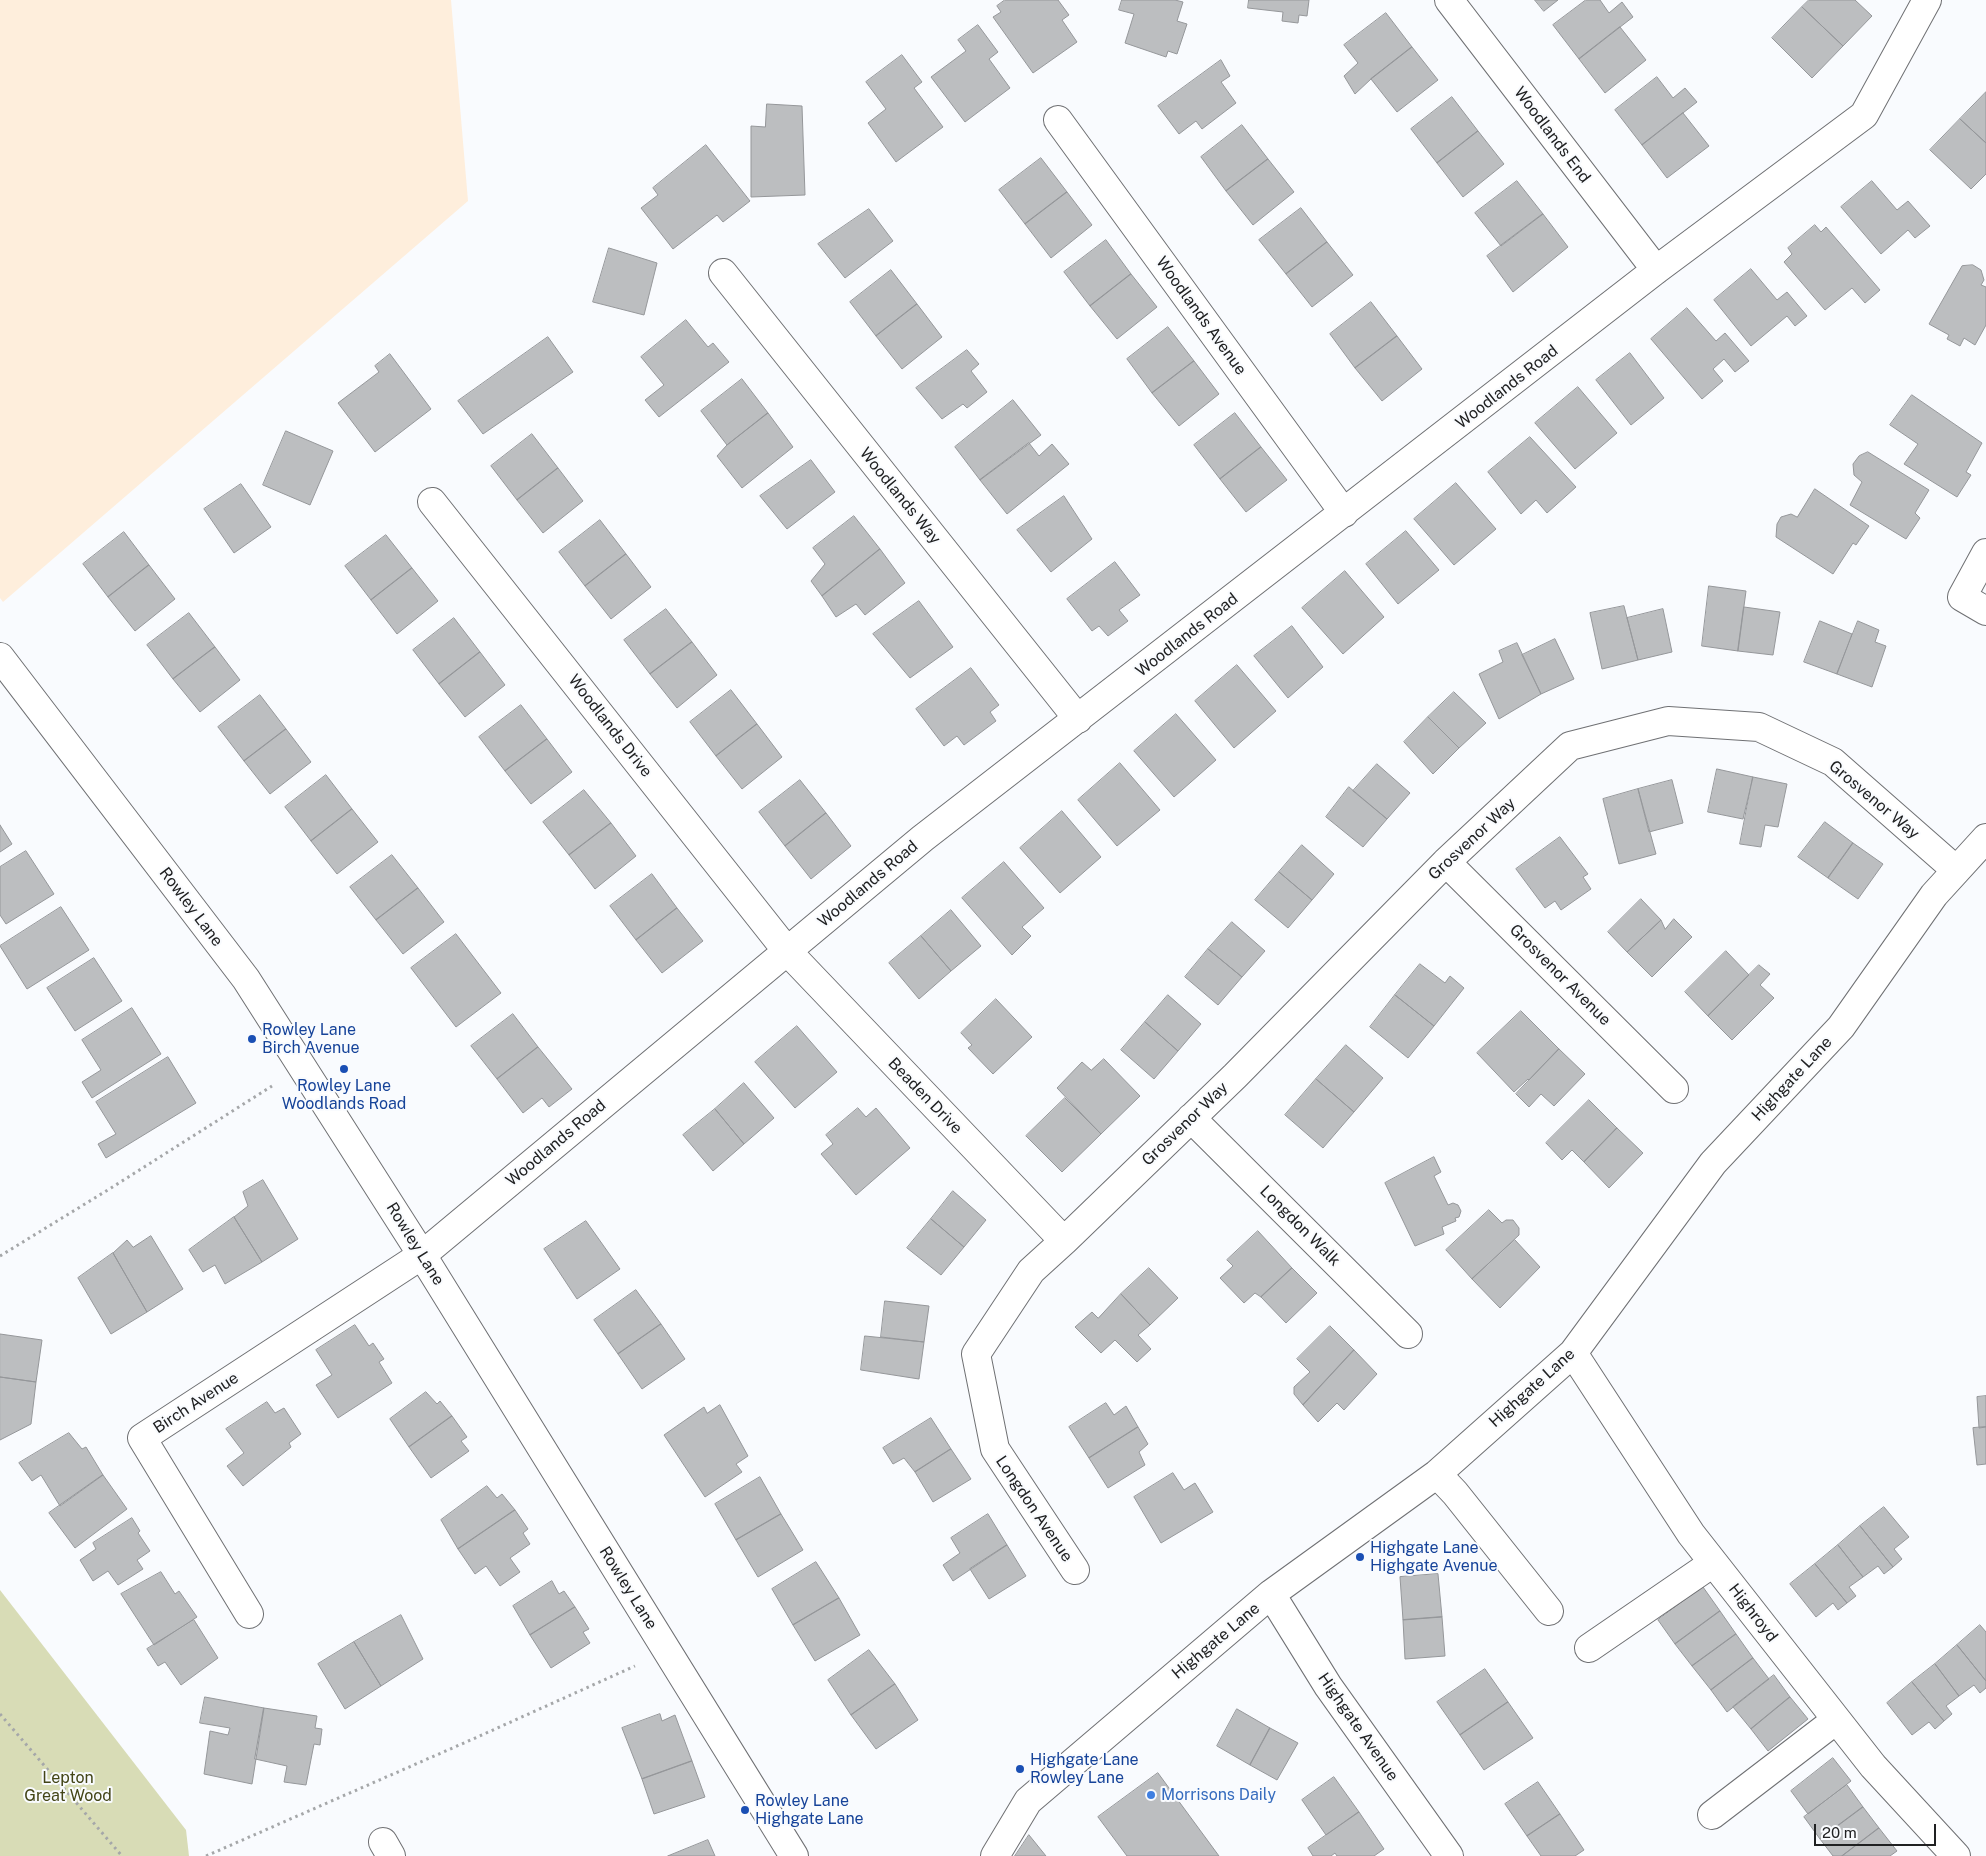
<!DOCTYPE html>
<style>
body{margin:0}
#map{position:relative;width:1986px;height:1856px;overflow:hidden;background:#f9fbfe;font-family:"Public Sans",sans-serif}
canvas{display:block}
.scale{position:absolute;left:1814px;top:1824px;width:122px;height:22px;box-sizing:border-box;border:2px solid #202122;border-top:0;padding-left:6px;font-size:15px;line-height:18px;white-space:nowrap;color:#202122;-webkit-text-stroke:4px #f9fbfe;paint-order:stroke}
</style>
<div id="map">
<canvas width="1986" height="1856"></canvas>
<div class="scale">20 m</div>
</div>
<script>
const context = document.querySelector('canvas').getContext('2d');
context.lineJoin = 'round';
function fill(path, color) { context.fillStyle = color; context.fill(path, 'evenodd'); }
function stroke(path, color, width, dash) { context.strokeStyle = color; context.lineWidth = width; context.lineCap = dash ? 'butt' : 'round'; context.setLineDash(dash || []); context.stroke(path); }
function drawText(font, color, halo, rows, align = 'center') {
  context.font = font + ' "Public Sans",sans-serif'; context.lineWidth = 4; context.setLineDash([]); context.textBaseline = 'middle'; context.strokeStyle = halo; context.fillStyle = color; for (const [text, x, y, turn = 0] of rows) {
    context.save(); context.translate(x, y); context.rotate((+turn || 0) * Math.PI / 180); context.textAlign = isNaN(turn) ? turn : align; if (halo) context.strokeText(text, 0, 0); context.fillText(text, 0, 0); context.restore();
  }
}
fill(new Path2D(`
 M0,0H451L468,201L3,602L0,598Z`), '#feeedc');
fill(new Path2D(`
 M0,1590L186,1830L189,1856H0Z`), '#d8dcb6');
const building = new Path2D(`
 M1005,0H1058L1069,15L1062,20L1077,42L1033,73L993,17L1001,12L997,6Z
 M1122,0H1175L1183,2L1177,21L1187,24L1177,54L1168,51L1166,57L1125,43L1134,14L1119,10Z
 M1249,0H1309L1307,16L1299,15L1298,23L1282,21L1283,12L1248,8Z
 M1535,0H1558L1544,11Z
 M1586,0H1600L1609,13L1622,2L1633,17L1579,59L1553,25Z
 M1809,0H1855L1872,16L1843,46L1802,7Z
 M1802,7L1843,46L1812,78L1772,38Z
 M1386,13L1412,47L1371,79L1355,94L1344,76L1358,63L1344,45Z
 M978,25L998,52L989,59L1010,88L965,122L931,77L966,51L958,40Z
 M1620,27L1646,60L1605,93L1579,59Z
 M1412,47L1438,80L1397,112L1371,79Z
 M902,55L922,82L914,88L943,127L896,162L868,123L886,109L866,82Z
 M1221,60L1230,76L1221,82L1236,103L1202,129L1196,121L1179,134L1158,106Z
 M1657,77L1673,98L1685,88L1697,102L1642,145L1615,110Z
 M1986,92V143L1960,119Z
 M1452,97L1478,131L1437,163L1411,129Z
 M767,104L802,106L805,195L751,197V126L765,127Z
 M1683,113L1709,146L1667,178L1642,145Z
 M1960,119L1986,143V174L1971,189L1930,150Z
 M1242,125L1268,159L1226,191L1201,157Z
 M1478,131L1504,164L1463,197L1437,163Z
 M706,145L750,201L723,222L717,215L673,249L641,208L658,195L653,188Z
 M1041,158L1067,192L1025,224L999,190Z
 M1268,159L1294,192L1253,225L1226,191Z
 M1517,181L1543,214L1501,246L1475,213Z
 M1872,181L1897,210L1908,201L1930,226L1915,238L1908,230L1881,254L1841,207Z
 M1067,192L1092,225L1051,258L1025,224Z
 M1301,208L1327,242L1286,274L1259,240Z
 M869,209L893,241L845,278L818,244Z
 M1543,214L1568,247L1513,292L1487,256Z
 M1815,225L1821,232L1826,227L1880,290L1865,303L1852,288L1825,310L1784,262L1792,254L1788,248Z
 M1106,240L1131,274L1090,306L1064,272Z
 M1327,242L1353,275L1312,307L1286,274Z
 M609,248L657,263L644,315L593,302Z
 M1973,265L1981,270L1984,280L1981,285L1986,287V325L1975,345L1964,338L1960,346L1947,339L1949,335L1929,324L1962,266Z
 M1751,269L1777,300L1787,292L1807,316L1795,326L1787,316L1751,346L1714,300Z
 M891,270L917,304L876,336L850,302Z
 M1131,274L1157,307L1117,339L1090,306Z
 M1371,302L1397,336L1355,368L1330,334Z
 M917,304L942,337L902,369L876,336Z
 M1687,308L1716,341L1725,333L1749,361L1735,372L1724,359L1713,369L1723,381L1702,399L1651,339Z
 M686,320L708,347L713,343L729,362L659,417L645,400L664,385L641,357Z
 M1168,327L1194,361L1152,393L1127,359Z
 M1397,336L1422,369L1382,401L1355,368Z
 M548,337L573,372L483,434L458,401Z
 M967,350L979,364L971,371L987,392L967,408L963,404L942,419L916,388Z
 M1630,353L1664,398L1631,425L1596,380Z
 M390,354L431,409L375,452L338,403L379,372L375,366Z
 M1194,361L1219,394L1179,426L1152,393Z
 M742,379L768,413L727,445L701,411Z
 M1578,387L1617,433L1575,469L1535,423Z
 M1912,395L1982,443L1966,472L1971,475L1957,497L1904,464L1918,444L1890,425Z
 M1013,400L1041,435L980,480L955,447Z
 M768,413L793,447L742,488L717,456L727,445Z
 M1235,413L1261,447L1220,479L1194,445Z
 M286,431L333,451L310,505L263,485Z
 M532,434L558,468L517,500L491,466Z
 M1530,437L1576,487L1547,513L1536,500L1521,514L1488,472Z
 M1029,443L1039,456L1052,444L1069,464L1007,514L980,480Z
 M1261,447L1287,480L1246,512L1220,479Z
 M1868,452L1929,490L1915,513L1920,518L1906,539L1850,505L1862,482L1854,475L1853,464L1859,456Z
 M811,460L835,492L787,529L760,496Z
 M558,468L583,501L543,533L517,500Z
 M1456,483L1496,529L1454,565L1414,519Z
 M241,484L271,527L234,553L204,509Z
 M1815,489L1869,526L1856,545L1853,543L1833,574L1776,537L1777,524L1781,517L1791,514L1797,517Z
 M1064,496L1092,539L1051,572L1017,530Z
 M854,516L880,549L822,596L811,581L825,564L813,548Z
 M600,520L626,554L585,586L559,552Z
 M1406,531L1439,570L1398,604L1366,564Z
 M124,532L149,565L108,597L83,564Z
 M386,535L412,568L371,600L345,566Z
 M880,549L905,583L865,615L856,604L836,617L822,596Z
 M626,554L651,587L611,619L585,586Z
 M1115,562L1140,595L1119,610L1128,621L1108,636L1099,626L1092,631L1067,599Z
 M149,565L175,599L135,631L108,597Z
 M412,568L438,601L397,634L371,600Z
 M1345,571L1384,617L1343,654L1302,608Z
 M1709,586L1746,591L1738,651L1702,646Z
 M919,601L953,647L910,678L873,634Z
 M1624,606L1638,660L1602,669L1590,613Z
 M1744,607L1780,612L1773,655L1738,651Z
 M666,609L692,642L650,674L624,640Z
 M1663,609L1672,652L1638,660L1627,618Z
 M189,613L215,647L173,679L147,645Z
 M454,618L480,652L439,684L413,650Z
 M1820,621L1852,634L1837,674L1804,662Z
 M1858,621L1879,630L1875,642L1886,646L1872,687L1837,674Z
 M1292,626L1323,667L1288,698L1254,656Z
 M1555,639L1574,679L1541,694L1522,655Z
 M692,642L717,675L677,708L650,674Z
 M1517,643L1541,694L1499,719L1479,674L1503,662L1499,651Z
 M215,647L240,680L200,712L173,679Z
 M480,652L505,685L465,717L439,684Z
 M1237,665L1276,711L1234,748L1195,701Z
 M971,668L999,705L990,712L996,721L964,745L957,736L944,746L916,709Z
 M731,690L757,724L716,756L690,722Z
 M1454,692L1486,723L1459,748L1428,717Z
 M260,695L286,729L244,761L218,727Z
 M521,705L547,739L505,771L479,737Z
 M1176,714L1216,760L1174,797L1134,751Z
 M1428,717L1459,748L1433,774L1404,742Z
 M757,724L782,757L742,789L716,756Z
 M286,729L311,762L270,794L244,761Z
 M547,739L572,772L531,804L505,771Z
 M1120,763L1160,810L1117,846L1078,800Z
 M1377,764L1410,793L1387,819L1353,791Z
 M1717,769L1753,777L1743,819L1708,812Z
 M326,775L352,809L311,841L285,807Z
 M1753,777L1787,784L1778,827L1765,825L1761,847L1740,844Z
 M800,780L826,813L785,846L759,812Z
 M1672,780L1683,823L1649,832L1638,789Z
 M1349,787L1387,819L1363,847L1326,817Z
 M1638,789L1656,854L1619,864L1603,799Z
 M584,790L611,823L569,855L543,822Z
 M352,809L378,842L337,874L311,841Z
 M1062,811L1101,857L1060,893L1020,848Z
 M826,813L851,846L811,879L785,846Z
 M1825,822L1853,843L1828,878L1798,857Z
 M611,823L636,856L595,889L569,855Z
 M0,825L12,844L0,852Z
 M1560,837L1588,874L1583,877L1591,889L1561,910L1555,901L1545,908L1516,869Z
 M1853,843L1883,864L1858,899L1828,878Z
 M1302,845L1334,874L1312,900L1279,872Z
 M26,851L54,894L6,924L0,915V867Z
 M392,855L418,888L376,920L350,887Z
 M1004,862L1044,908L1022,927L1031,936L1012,955L962,898Z
 M1279,872L1312,900L1288,928L1255,900Z
 M652,874L677,908L636,940L610,906Z
 M418,888L444,922L403,954L376,920Z
 M1641,899L1661,920L1627,952L1608,932Z
 M61,907L89,950L27,989L0,946Z
 M677,908L703,941L662,973L636,940Z
 M951,910L981,946L951,971L921,936Z
 M1674,919L1692,937L1652,977L1627,952L1661,920L1665,929Z
 M1232,922L1265,951L1242,977L1208,949Z
 M456,934L501,993L456,1027L411,968Z
 M921,936L951,971L919,999L889,963Z
 M1208,949L1242,977L1218,1005L1185,977Z
 M1726,951L1749,975L1708,1016L1685,992Z
 M94,958L122,1001L75,1031L47,988Z
 M1420,964L1445,983L1450,976L1464,988L1434,1026L1395,995Z
 M1759,965L1770,974L1760,985L1774,998L1732,1040L1708,1016Z
 M1168,995L1201,1024L1178,1051L1145,1022Z
 M1395,995L1434,1026L1408,1058L1370,1027Z
 M996,999L1032,1037L993,1074L968,1048L972,1045L961,1033Z
 M132,1008L161,1054L92,1098L82,1082L101,1070L82,1040Z
 M1521,1011L1559,1049L1529,1080L1528,1079L1514,1092L1477,1053Z
 M513,1014L538,1047L497,1079L471,1046Z
 M1145,1022L1178,1051L1154,1079L1121,1050Z
 M797,1026L837,1072L795,1108L755,1062Z
 M1346,1045L1383,1078L1354,1112L1316,1079Z
 M538,1047L572,1089L549,1107L542,1098L523,1113L497,1079Z
 M1559,1049L1585,1074L1554,1106L1541,1094L1529,1107L1516,1094Z
 M168,1057L196,1103L106,1158L98,1144L116,1134L96,1102Z
 M1104,1059L1140,1096L1101,1134L1057,1088L1082,1062L1091,1070Z
 M1316,1079L1354,1112L1323,1148L1285,1115Z
 M744,1083L774,1118L744,1144L715,1109Z
 M1065,1098L1101,1134L1062,1172L1026,1136Z
 M1589,1100L1617,1128L1584,1162L1572,1150L1562,1160L1546,1143Z
 M858,1108L866,1117L876,1108L910,1148L856,1195L821,1154L833,1144L826,1135Z
 M715,1109L744,1144L713,1171L683,1135Z
 M1617,1128L1643,1153L1609,1188L1584,1162Z
 M1434,1157L1441,1172L1434,1176L1448,1205L1453,1203L1458,1205L1461,1211L1459,1217L1455,1218L1456,1221L1442,1227L1444,1234L1415,1246L1385,1183Z
 M263,1180L298,1239L262,1262L234,1217L248,1206L243,1192Z
 M953,1191L986,1220L964,1247L931,1219Z
 M1489,1210L1502,1223L1506,1220H1513L1519,1228V1235L1472,1279L1446,1250Z
 M234,1217L262,1262L225,1284L215,1265L203,1272L189,1250Z
 M931,1219L964,1247L941,1275L907,1248Z
 M586,1221L620,1269L577,1299L544,1249Z
 M1258,1231L1292,1268L1261,1297L1255,1293L1244,1303L1220,1278L1233,1266L1227,1260Z
 M151,1236L183,1289L147,1312L113,1253L127,1240L133,1247Z
 M1515,1240L1540,1267L1500,1308L1472,1279Z
 M113,1253L147,1312L111,1334L78,1278Z
 M1149,1268L1178,1298L1150,1325L1121,1294Z
 M1292,1268L1317,1293L1286,1323L1261,1297Z
 M636,1290L661,1324L618,1354L594,1320Z
 M1121,1294L1150,1325L1138,1335L1151,1349L1137,1362L1115,1340L1101,1353L1075,1327L1092,1312L1098,1318Z
 M885,1301L929,1306L924,1342L881,1337Z
 M661,1324L685,1359L642,1389L618,1354Z
 M355,1325L369,1346L373,1343L384,1359L379,1362L392,1383L338,1418L316,1385L332,1375L316,1350Z
 M1330,1326L1354,1350L1303,1405L1294,1394V1387L1310,1372L1297,1359Z
 M0,1334L42,1340L36,1382L0,1377Z
 M865,1336L924,1342L919,1379L861,1370Z
 M1354,1350L1377,1374L1344,1410L1337,1403L1318,1422L1303,1405Z
 M0,1377L36,1382L31,1424L0,1440Z
 M426,1392L437,1404L440,1401L452,1416L409,1447L390,1419Z
 M1986,1396V1427L1979,1428L1977,1397Z
 M267,1402L275,1413L284,1408L301,1434L289,1443L291,1447L243,1486L227,1466L244,1453L226,1429Z
 M1106,1403L1114,1415L1126,1406L1138,1427L1089,1458L1069,1427Z
 M720,1405L748,1456L736,1464L742,1472L705,1497L664,1435L704,1407L707,1413Z
 M452,1416L467,1437L461,1441L469,1451L431,1478L409,1447Z
 M931,1418L951,1449L915,1472L904,1458L893,1464L883,1448Z
 M1138,1427L1148,1444L1139,1452L1145,1465L1108,1488L1089,1458Z
 M1986,1427V1464L1977,1465L1973,1428Z
 M69,1433L82,1449L86,1447L103,1475L60,1506L41,1475L32,1481L19,1463Z
 M951,1449L971,1479L933,1502L915,1472Z
 M1173,1473L1184,1490L1195,1483L1213,1512L1161,1543L1134,1497Z
 M103,1475L127,1509L75,1548L49,1513Z
 M760,1477L781,1514L736,1540L715,1504Z
 M487,1486L497,1498L502,1494L515,1510L458,1549L441,1520Z
 M1884,1507L1909,1537L1894,1549L1902,1559L1893,1567L1860,1526Z
 M515,1510L528,1529L523,1533L530,1544L510,1558L520,1572L500,1586L486,1566L475,1574L458,1549Z
 M781,1514L803,1550L758,1577L736,1540Z
 M988,1514L1007,1545L953,1581L943,1565L960,1553L951,1538Z
 M132,1518L140,1531L138,1533L150,1551L137,1560L143,1569L118,1585L108,1571L93,1581L80,1560L96,1549L93,1543Z
 M1860,1526L1893,1567L1884,1574L1878,1566L1863,1577L1838,1545Z
 M1007,1545L1026,1576L989,1599L970,1569Z
 M1838,1545L1863,1577L1849,1587L1856,1596L1847,1603L1815,1564Z
 M816,1562L839,1598L793,1625L772,1589Z
 M1815,1564L1847,1603L1838,1610L1833,1603L1816,1617L1790,1584Z
 M161,1572L175,1594L179,1591L197,1617L154,1645L121,1594Z
 M1438,1574L1442,1617L1403,1620L1400,1577Z
 M552,1581L559,1594L564,1591L575,1607L530,1635L513,1606Z
 M1703,1587L1720,1611L1675,1644L1658,1620Z
 M839,1598L860,1635L815,1661L793,1625Z
 M575,1607L589,1629L583,1632L590,1643L551,1668L530,1635Z
 M1720,1611L1736,1634L1692,1666L1675,1644Z
 M401,1615L423,1659L381,1686L354,1642Z
 M1442,1617L1445,1656L1405,1659L1403,1620Z
 M194,1620L218,1658L181,1685L165,1662L158,1666L147,1649Z
 M1980,1625L1986,1632V1681L1957,1645Z
 M1736,1634L1753,1658L1711,1690L1692,1666Z
 M354,1642L381,1686L345,1709L318,1664Z
 M1957,1645L1986,1681V1688L1980,1693L1974,1685L1959,1696L1935,1664Z
 M869,1650L895,1684L851,1715L828,1680Z
 M1753,1658L1769,1679L1727,1712L1711,1690Z
 M1935,1664L1959,1696L1946,1706L1952,1714L1944,1721L1912,1682Z
 M1485,1669L1508,1702L1460,1735L1437,1702Z
 M1774,1675L1790,1697L1751,1729L1733,1707Z
 M1912,1682L1944,1721L1935,1729L1929,1722L1912,1735L1887,1703Z
 M895,1684L918,1720L876,1749L851,1715Z
 M205,1697L264,1708L252,1784L204,1774L210,1731L228,1735L230,1728L200,1723Z
 M1790,1697L1808,1719L1768,1751L1751,1729Z
 M1508,1702L1533,1738L1484,1770L1460,1735Z
 M264,1708L317,1716L315,1728L322,1729L320,1745L314,1744L306,1785L284,1782L287,1766L255,1759Z
 M1237,1709L1270,1728L1250,1765L1217,1746Z
 M660,1714L662,1721L675,1715L692,1761L642,1779L622,1728Z
 M1270,1728L1298,1743L1277,1780L1250,1765Z
 M1833,1758L1851,1781L1808,1814L1791,1791Z
 M692,1761L705,1797L654,1814L642,1779Z
 M1158,1773L1219,1856H1127L1098,1817Z
 M1334,1777L1359,1812L1326,1835L1302,1800Z
 M1538,1782L1560,1814L1527,1836L1505,1804Z
 M1847,1785L1863,1807L1820,1839L1804,1817Z
 M1863,1807L1879,1828L1842,1856H1833L1820,1839Z
 M1359,1812L1384,1849L1374,1856H1337L1335,1853L1331,1856H1313L1308,1848Z
 M1560,1814L1584,1850L1575,1856H1541L1527,1836Z
 M1879,1828L1897,1851L1890,1856H1842Z
 M1029,1835L1046,1856H1015Z
 M708,1840L715,1856H668Z`);
fill(building, '#bcbec0');
stroke(building, '#95979a', 1);
const minor = new Path2D(`
 M1449,0L1656,270
 M1058,120L1344,513
 M723,273L1078,719
 M432,502L787,951L1064,1241
 M1986,553L1962,597L1986,611
 M1446,862L1674,1089
 M1191,1118L1408,1334
 M1573,1353L1691,1534L1873,1766L1956,1856
 M1437,1474L1455,1493L1549,1611
 M1075,1570L995,1449L976,1354L1031,1271L1064,1241L1235,1076L1446,862L1570,746L1668,721L1759,727L1833,762L1956,870
 M1271,1594L1328,1686L1449,1856
 M249,1614L142,1438L422,1255L923,838L1656,270L1864,115L1927,0
 M1589,1648L1713,1563
 M1712,1815L1836,1720
 M383,1842L391,1856
 M995,1856L1028,1801L1271,1594L1437,1474L1573,1353L1713,1163L1841,1027L1934,895L1986,838`);
const major = new Path2D(`
 M0,657L246,979L422,1255L794,1856`);
stroke(minor, '#6f7073', 30);
stroke(major, '#6f7073', 30);
stroke(new Path2D(`
 M0,1256L111,1188L272,1086
 M0,1714L122,1856
 M206,1856L473,1739L635,1666`), '#a5a7a9', 3, [2.5, 4]);
stroke(minor, '#fff', 28);
stroke(major, '#fff', 28);
for (const [x, y, r, color] of [
 [252,1039,5,"#1a4fb4"],
 [344,1069,5,"#1a4fb4"],
 [1360,1557,5,"#1a4fb4"],
 [1020,1769,5,"#1a4fb4"],
 [1151,1795,5,"#3f7fe0"],
 [745,1810,5,"#1a4fb4"]
]) { const dot = new Path2D(); dot.arc(x, y, r, 0, 2 * Math.PI); context.fillStyle = color; context.fill(dot); stroke(dot, '#f9fbfe', 2); }
drawText('16px', '#202122', '#f9fbfe', [
 ["Woodlands End",1552,135,53],
 ["Woodlands Avenue",1201,316,54],
 ["Woodlands Road",1507,387,-38],
 ["Woodlands Way",900,496,51],
 ["Woodlands Road",1187,635,-38],
 ["Woodlands Drive",610,726,52],
 ["Grosvenor Way",1874,800,40],
 ["Grosvenor Way",1472,839,-43],
 ["Woodlands Road",868,884,-40],
 ["Rowley Lane",191,907,53],
 ["Grosvenor Avenue",1560,975,45],
 ["Highgate Lane",1792,1079,-47],
 ["Beaden Drive",925,1096,46],
 ["Grosvenor Way",1185,1124,-44],
 ["Woodlands Road",556,1143,-40],
 ["Longdon Walk",1300,1226,45],
 ["Rowley Lane",415,1244,58],
 ["Highgate Lane",1532,1388,-42],
 ["Birch Avenue",196,1403,-33],
 ["Longdon Avenue",1034,1509,56],
 ["Rowley Lane",628,1588,58],
 ["Highroyd",1753,1613,52],
 ["Highgate Lane",1216,1641,-40],
 ["Highgate Avenue",1358,1727,55]
]);
drawText('16px', '#164399', '#f9fbfe', [
 ["Rowley Lane",262,1030],
 ["Birch Avenue",262,1048],
 ["Rowley Lane",344,1086,"center"],
 ["Woodlands Road",344,1104,"center"],
 ["Highgate Lane",1370,1548],
 ["Highgate Avenue",1370,1566],
 ["Highgate Lane",1030,1760],
 ["Rowley Lane",1030,1778],
 ["Rowley Lane",755,1801],
 ["Highgate Lane",755,1819]
], 'left');
drawText('16px', '#434517', '#f9fbfe', [
 ["Lepton",68,1778],
 ["Great Wood",68,1796]
]);
drawText('16px', '#366cbe', '#f9fbfe', [
 ["Morrisons Daily",1161,1795]
], 'left');
</script>
